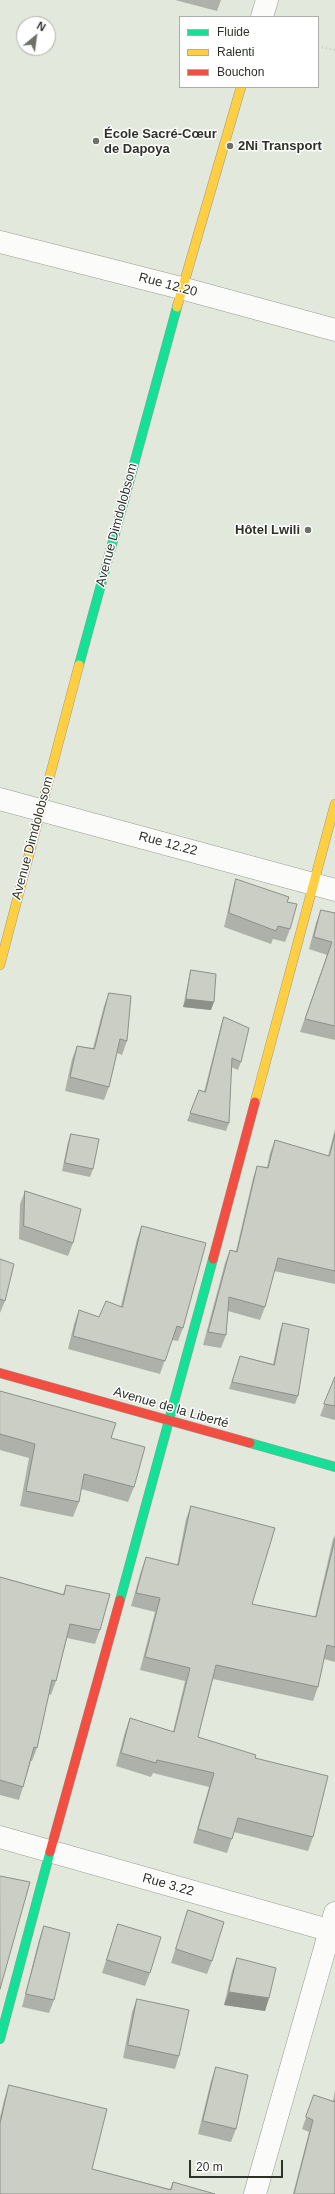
<!DOCTYPE html>
<meta charset="utf-8">
<style>
body{margin:0}
#map{position:relative;width:335px;height:2194px;overflow:hidden;background:#e3e8dc;font-family:Arial,sans-serif}
canvas{display:block}
.legend{position:absolute;left:179px;top:16px;width:140px;height:72px;box-sizing:border-box;background:#fff;border:1px solid #abada9;margin:0;padding:5px 7px;list-style:none;font-size:12px;color:#2d3128}
.legend li{display:flex;align-items:center;gap:8px;height:20px}
.legend b{width:20px;border:1px solid #abada9}
.north{position:absolute;left:16px;top:16px;width:40px;height:40px;box-sizing:border-box;background:#fff;border:1px solid #abada9;border-radius:50%;rotate:29deg;font-size:11px;font-weight:700;line-height:16px;text-align:center;color:#2d3128}
.north::after{content:'';display:block;margin:auto;width:14px;height:18px;background:#6d7167;clip-path:polygon(50% 0,100% 100%,50% 72%,0 100%)}
.scale{position:absolute;left:189px;top:2160px;width:94px;height:18px;box-sizing:border-box;border:2px solid #2d3128;border-top:0;padding-left:5px;font-size:12px;line-height:14px;white-space:nowrap;color:#2d3128;-webkit-text-stroke:3px #fff;paint-order:stroke}
</style>
<div id="map">
<canvas width="335" height="2194"></canvas>
<ul class="legend">
<li><b style="height:5px;background:#16e098"></b>Fluide</li>
<li><b style="height:5px;background:#ffcf43"></b>Ralenti</li>
<li><b style="height:5px;background:#f24e42"></b>Bouchon</li>
</ul>
<div class="north">N</div>
<div class="scale">20 m</div>
</div>
<script>
const context = document.querySelector('canvas').getContext('2d');
context.lineJoin = 'round';
function stroke(path, color, width, dash) { context.strokeStyle = color; context.lineWidth = width; context.lineCap = dash ? 'butt' : 'round'; context.setLineDash(dash || []); context.stroke(path); }
function fill(path, color) { context.fillStyle = color; context.fill(path, 'evenodd'); }
function drawText(font, color, halo, rows, align = 'center') {
  context.font = font + ' Arial,sans-serif'; context.lineWidth = 3; context.setLineDash([]); context.textBaseline = 'middle'; context.strokeStyle = halo; context.fillStyle = color; for (const [text, x, y, turn = 0] of rows) {
    context.save(); context.translate(x, y); context.rotate((+turn || 0) * Math.PI / 180); context.textAlign = isNaN(turn) ? turn : align; if (halo) context.strokeText(text, 0, 0); context.fillText(text, 0, 0); context.restore();
  }
}
const street = new Path2D(`
 M262,17L267,0
 M0,242L181,288L335,330
 M0,799L335,890
 M0,1837L335,1932
 M255,2194L335,1913`);
const fast = new Path2D(`
 M79,665L177,307
 M250,1443L335,1467
 M120,1600L213,1259
 M0,2039L50,1852`);
const slow = new Path2D(`
 M177,307L241,87
 M0,965L79,665
 M255,1102L335,804`);
const jam = new Path2D(`
 M213,1259L255,1102
 M0,1373L250,1443
 M50,1852L120,1600`);
stroke(street, '#989b92', 23);
stroke(fast, '#989b92', 10);
stroke(slow, '#989b92', 10);
stroke(jam, '#989b92', 10);
stroke(new Path2D(`
 M318,46L335,50`), '#c7c9c4', 2.5, [1, 3]);
stroke(street, '#fbfcfa', 22);
stroke(fast, '#16e098', 9);
stroke(slow, '#ffcf43', 9);
stroke(jam, '#f24e42', 9);
fill(new Path2D(`
 M175,0H221L217,11Z
 M236,879L287,902L290,929L285,942L273,939L271,944L224,927L232,893Z
 M321,910L335,913V1040L300,1032L327,955L309,949L316,923Z
 M191,970L211,1010L183,1007L189,978Z
 M109,993L127,1041L122,1055L117,1053L109,1087L104,1100L65,1091L72,1059L77,1046L93,1048L104,1006Z
 M224,1017L241,1062L238,1070L231,1067L229,1123L226,1131L187,1121L199,1090L204,1092L221,1025Z
 M335,1129V1284L274,1271L265,1307L260,1320L228,1311L226,1335L221,1348L203,1345L225,1263L230,1250L236,1251L253,1178L257,1166L267,1167L270,1153L275,1140L328,1156Z
 M71,1134L93,1169L90,1177L62,1171L68,1142Z
 M25,1191L73,1243L68,1256L19,1239L20,1204Z
 M142,1226L183,1328L178,1341L172,1340L160,1374L68,1349L74,1324L79,1310L99,1317L121,1306L137,1239Z
 M0,1259L5,1301L0,1313Z
 M283,1323L298,1396L295,1404L229,1389L240,1356L273,1364L280,1331Z
 M335,1377V1420L320,1416Z
 M0,1391L111,1438L134,1487L128,1502L81,1489L79,1502L73,1517L20,1506L29,1458L0,1450Z
 M191,1506L252,1604L315,1617L333,1539L335,1535V1662L324,1659L318,1687L313,1701L213,1679L198,1737L255,1758L313,1837L308,1851L234,1832L227,1853L193,1843L209,1787L153,1773L151,1777L116,1766L125,1732L130,1718L173,1732L185,1681L140,1670L155,1612L131,1606L141,1571L146,1557L177,1565L186,1519Z
 M0,1577L63,1594L66,1585L100,1630L95,1644L67,1638L56,1681L51,1695L49,1694L37,1748L32,1761H31L19,1800L0,1795Z
 M188,1910L212,1961L207,1974L171,1963Z
 M118,1924L150,1973L145,1986L102,1973Z
 M44,1926L54,2000L49,2013L22,2007L39,1940Z
 M237,1958L269,1998L265,2011L224,2005L232,1971Z
 M137,1999L179,2056L175,2069L123,2058L132,2012Z
 M216,2067L236,2129L231,2142L198,2134L211,2081Z
 M9,2085L92,2169L170,2189L173,2182L215,2194H0V2117L4,2100Z
 M335,2090V2194H293L309,2132L302,2129L314,2095L333,2101Z`), '#aeb1a9');
fill(new Path2D(`
 M186,999L214,1002L211,1010L183,1007Z
 M229,1992L269,1998L265,2011L224,2005Z`), '#8d9089');
const building = new Path2D(`
 M236,879L289,897L287,902L297,904L290,929L278,926L276,931L229,913Z
 M321,910L335,913V1026L305,1019L332,942L314,937Z
 M191,970L216,974L214,1002L186,999Z
 M109,993L131,996L127,1041L120,1039L109,1087L70,1077L77,1046L94,1049Z
 M224,1017L249,1028L241,1062L232,1058L229,1123L190,1113L199,1090L205,1092Z
 M71,1134L99,1139L93,1169L65,1163Z
 M335,1134V1271L278,1258L265,1307L229,1297L226,1335L208,1332L230,1250L237,1252L257,1166L268,1168L275,1140L329,1156Z
 M25,1191L81,1209L73,1243L24,1226Z
 M142,1226L206,1243L183,1328L177,1326L165,1361L73,1336L79,1310L99,1317L106,1301L122,1307Z
 M0,1259L14,1264L5,1301L0,1299Z
 M283,1323L309,1329L298,1396L232,1382L240,1356L274,1365Z
 M335,1377V1406L324,1404Z
 M0,1391L116,1423L111,1438L145,1447L134,1487L84,1474L79,1502L26,1491L35,1444L0,1434Z
 M191,1506L275,1528L252,1604L316,1617L335,1539V1647L327,1645L318,1687L216,1665L198,1737L256,1755L255,1758L328,1776L313,1837L238,1818L232,1839L198,1829L214,1773L157,1760L156,1763L121,1753L130,1718L174,1732L190,1668L145,1657L160,1598L136,1593L146,1557L178,1565Z
 M0,1577L64,1595L66,1585L110,1594L100,1630L70,1624L56,1681L52,1680L37,1748L34,1747L23,1787L0,1780Z
 M0,1876L30,1882L0,1989Z
 M188,1910L224,1922L212,1961L176,1949Z
 M118,1924L161,1937L150,1973L107,1960Z
 M44,1926L70,1933L54,2000L26,1994Z
 M237,1958L276,1968L269,1998L229,1992Z
 M137,1999L189,2010L179,2056L128,2045Z
 M216,2067L248,2075L236,2129L203,2121Z
 M9,2085L107,2109L92,2169L171,2190L173,2182L215,2194H0V2124Z
 M314,2095L335,2102V2100V2194H294L313,2120L306,2117Z`);
fill(building, '#cacec4');
stroke(building, '#8d9089', 1);
for (const [x, y, r, color] of [
 [96,141,4,"#6d7167"],
 [230,146,4,"#6d7167"],
 [308,530,4,"#6d7167"]
]) { const dot = new Path2D(); dot.arc(x, y, r, 0, 2 * Math.PI); context.fillStyle = color; context.fill(dot); stroke(dot, '#fff', 1.5); }
drawText('bold 13px', '#2d3128', '#fff', [
 ["École Sacré-Cœur",104,134],
 ["de Dapoya",104,149],
 ["2Ni Transport",238,146],
 ["Hôtel Lwili",300,530,"right"]
], 'left');
drawText('13px', '#2d3128', '#fff', [
 ["Rue 12.20",168,285,15],
 ["Avenue Dimdolobsom",117,525,-75],
 ["Avenue Dimdolobsom",33,838,-75],
 ["Rue 12.22",168,844,15],
 ["Avenue de la Liberté",171,1408,16],
 ["Rue 3.22",168,1885,16]
]);
</script>
